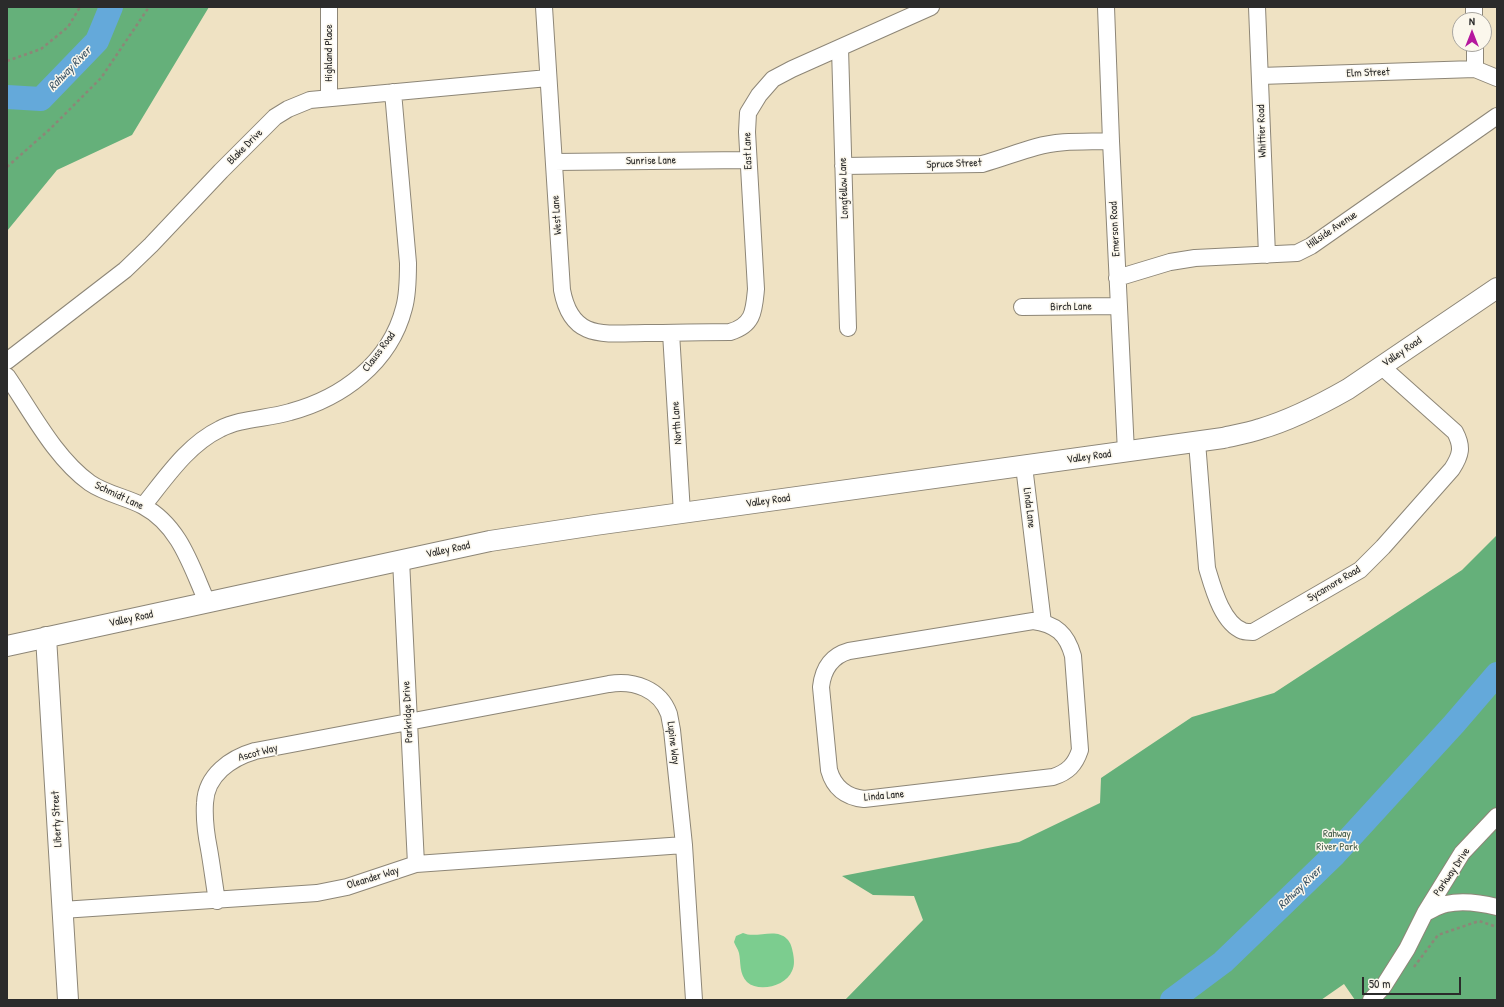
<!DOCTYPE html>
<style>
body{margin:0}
#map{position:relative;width:1504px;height:1007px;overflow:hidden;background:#efe2c3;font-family:"Patrick Hand",sans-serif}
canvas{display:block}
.frame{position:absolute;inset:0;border:8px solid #2b2b2b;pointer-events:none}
.north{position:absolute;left:1452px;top:12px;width:40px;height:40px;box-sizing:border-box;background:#fbf7ec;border:1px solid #a8a59f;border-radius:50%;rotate:0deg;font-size:11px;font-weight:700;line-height:16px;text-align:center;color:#2b2b2b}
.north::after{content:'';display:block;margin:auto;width:14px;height:18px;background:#b5179e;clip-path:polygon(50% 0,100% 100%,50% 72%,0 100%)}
.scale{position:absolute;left:1362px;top:977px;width:99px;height:18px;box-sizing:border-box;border:2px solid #2b2b2b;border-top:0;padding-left:5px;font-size:12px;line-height:14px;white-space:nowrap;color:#2b2b2b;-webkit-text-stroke:3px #fbf7ec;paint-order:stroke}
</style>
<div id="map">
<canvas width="1504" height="1007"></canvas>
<div class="frame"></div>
<div class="north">N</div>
<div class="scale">50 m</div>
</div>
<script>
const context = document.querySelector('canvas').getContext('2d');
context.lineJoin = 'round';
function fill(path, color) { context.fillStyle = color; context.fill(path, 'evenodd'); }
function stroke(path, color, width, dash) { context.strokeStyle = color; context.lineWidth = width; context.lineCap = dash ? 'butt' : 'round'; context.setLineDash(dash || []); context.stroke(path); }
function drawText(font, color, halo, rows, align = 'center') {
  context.font = font + ' "Patrick Hand",sans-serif'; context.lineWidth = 3; context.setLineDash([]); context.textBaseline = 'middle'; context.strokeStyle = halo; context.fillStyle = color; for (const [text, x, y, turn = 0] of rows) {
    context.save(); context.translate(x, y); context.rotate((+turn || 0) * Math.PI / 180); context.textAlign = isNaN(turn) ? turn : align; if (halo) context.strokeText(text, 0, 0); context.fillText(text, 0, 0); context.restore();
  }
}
fill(new Path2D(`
 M743,933C756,939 776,927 787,939C791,943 792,948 793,953C794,959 795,965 792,971C786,986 759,993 747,982C739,974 741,962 739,953C738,949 735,945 734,942L736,936Z`), '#7ccd8f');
fill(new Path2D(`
 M7,7H209L132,135L57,170L7,231Z
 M1497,535V1000H1355L1344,984L1321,1000H845L923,920L914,896L873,895L842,876L1019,842L1100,803L1101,778L1192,717L1274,693L1462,570Z`), '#65b07a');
stroke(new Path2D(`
 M7,97L41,99L97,41L111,7
 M1172,1000L1223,962L1335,854L1454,724L1497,674`), '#64a9da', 24);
const minor = new Path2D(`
 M329,7V98
 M544,7L562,290C565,306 571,322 587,329C603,336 628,333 645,333C673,333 702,332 730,332C754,325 754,310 756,289L747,132L748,113L759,95L773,79L792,69L931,7
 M1106,7L1111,141L1126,452
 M1257,7L1267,255
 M1474,7V20
 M1475,44V69L1497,78
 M840,48L848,328
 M1260,76L1475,69
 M554,162L748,160
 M843,166L982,164C1000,159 1018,152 1036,147C1060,140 1086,142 1111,141
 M1117,278L1170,262L1195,258L1297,253L1311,246L1497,116
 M1022,307L1119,306
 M671,333L682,513
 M7,361L125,270L151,245L221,171L275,117L288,109L310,100L548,78
 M7,376C31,411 55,458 90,483C106,494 126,497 143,506C180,526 191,566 207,602
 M1197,442L1207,568C1213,588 1222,623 1243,631C1246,632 1250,632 1253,632L1360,570L1383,547L1452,469C1461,455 1463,447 1455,432L1381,366
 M1024,466L1043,623
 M143,506C165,479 187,445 220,429C241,418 267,419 290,412C342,398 390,363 404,308C408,294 408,278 408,263L393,92
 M401,560L416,864
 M1033,621C1056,624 1067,634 1073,656L1080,750C1075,765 1068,772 1053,777L864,799C846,797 834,788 829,770L821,687C823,669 831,656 849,651Z
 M217,901C214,883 212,866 209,849C206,834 204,818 205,803C206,775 231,758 255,751L609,684C634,680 660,689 669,714C670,719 671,725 672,730L684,845L694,1000
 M62,910L317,893L347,887L416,864L684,845
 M1425,913C1432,910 1439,905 1446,904C1463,900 1481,903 1497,907
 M1371,1000L1383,987L1407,949L1425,913L1462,853L1497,816`);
const tertiary = new Path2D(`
 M46,637L68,1000
 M7,646L490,541L595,525L1223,438C1236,435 1248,433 1260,429C1291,420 1320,405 1348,389L1497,288`);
stroke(minor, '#8d8677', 18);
stroke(tertiary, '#8d8677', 22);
stroke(new Path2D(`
 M7,61L41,49L68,27L80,7
 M7,167L50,129L101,78L149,7
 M1414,967L1438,935L1479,921L1497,927`), '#8d8677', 2.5, [3, 3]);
stroke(minor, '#fff', 16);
stroke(tertiary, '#fff', 20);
drawText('11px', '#2b2b2b', '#fbf7ec', [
 ["Highland Place",329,53,-90],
 ["Elm Street",1368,73,-2],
 ["Whittier Road",1262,131,-92],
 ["Blake Drive",245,147,-45],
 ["East Lane",748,151,-92],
 ["Sunrise Lane",651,161,-1],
 ["Spruce Street",954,164,-2],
 ["Longfellow Lane",844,188,-92],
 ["West Lane",557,215,-94],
 ["Emerson Road",1115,229,-93],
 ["Hillside Avenue",1332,230,-34],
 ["Birch Lane",1071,307,-1],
 ["Clauss Road",379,352,-53],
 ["Valley Road",1402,352,-34],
 ["North Lane",677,423,-94],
 ["Valley Road",1089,457,-8],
 ["Schmidt Lane",119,496,25],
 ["Valley Road",768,501,-8],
 ["Linda Lane",1029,508,83],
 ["Valley Road",448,550,-12],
 ["Sycamore Road",1334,584,-31],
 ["Valley Road",131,619,-12],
 ["Parkridge Drive",408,712,-93],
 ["Lupine Way",673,743,83],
 ["Ascot Way",258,753,-15],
 ["Linda Lane",884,796,-5],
 ["Liberty Street",57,819,-93],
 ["Parkway Drive",1452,872,-56],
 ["Oleander Way",373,878,-17]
]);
drawText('11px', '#435c49', '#fbf7ec', [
 ["Rahway",1337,834],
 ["River Park",1337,847]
]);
drawText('italic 12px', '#3f5768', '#fbf7ec', [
 ["Rahway River",70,69,-46],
 ["Rahway River",1300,888,-44]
]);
</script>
